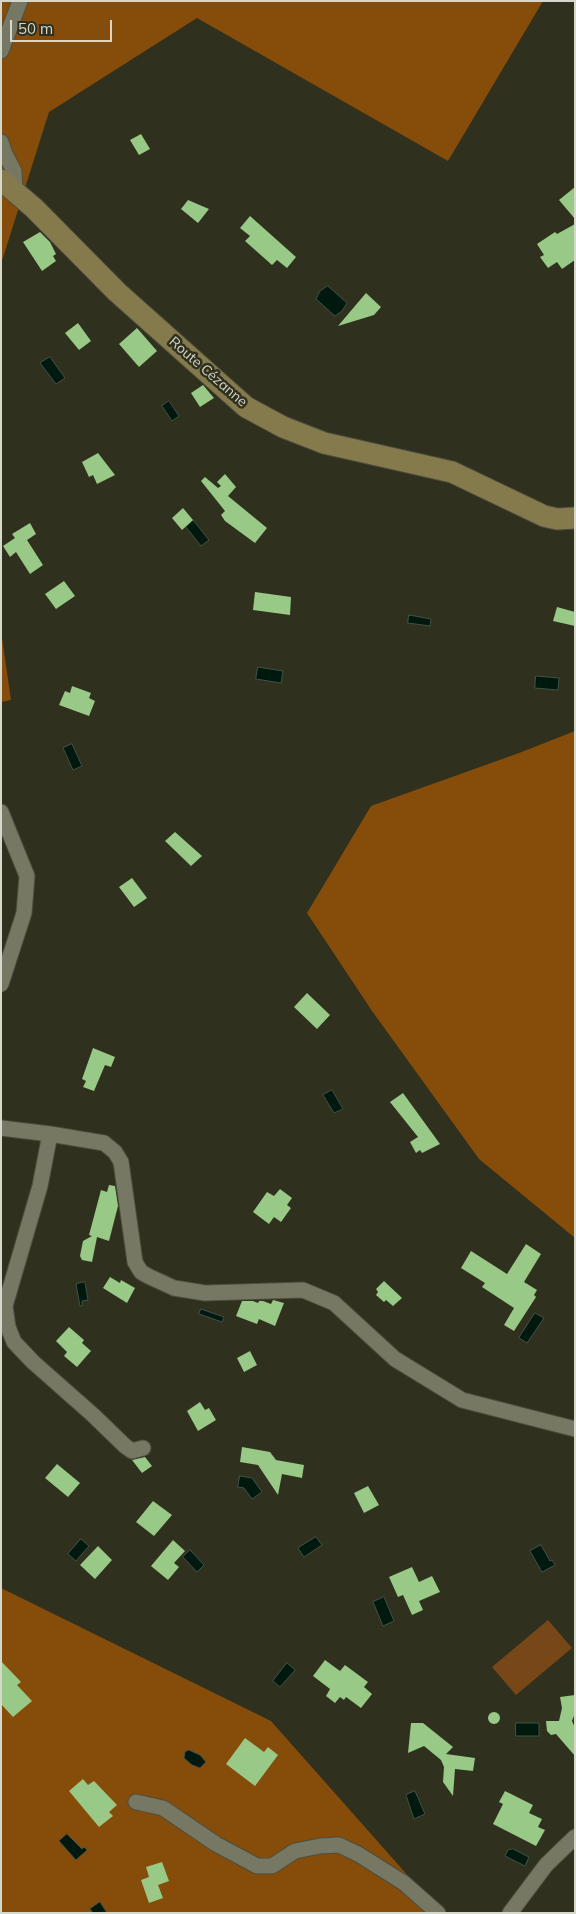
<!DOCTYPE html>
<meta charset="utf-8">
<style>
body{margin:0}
#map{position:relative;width:576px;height:1914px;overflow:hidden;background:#2f301e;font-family:Mulish,sans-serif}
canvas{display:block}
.frame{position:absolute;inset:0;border:2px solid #d7d8cc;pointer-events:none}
.scale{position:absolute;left:10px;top:20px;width:102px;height:22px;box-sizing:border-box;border:2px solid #d7d8cc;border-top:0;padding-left:6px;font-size:15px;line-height:18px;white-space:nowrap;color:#d7d8cc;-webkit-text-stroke:4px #2f301e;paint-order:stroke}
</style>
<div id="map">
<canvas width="576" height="1914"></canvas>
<div class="frame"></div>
<div class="scale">50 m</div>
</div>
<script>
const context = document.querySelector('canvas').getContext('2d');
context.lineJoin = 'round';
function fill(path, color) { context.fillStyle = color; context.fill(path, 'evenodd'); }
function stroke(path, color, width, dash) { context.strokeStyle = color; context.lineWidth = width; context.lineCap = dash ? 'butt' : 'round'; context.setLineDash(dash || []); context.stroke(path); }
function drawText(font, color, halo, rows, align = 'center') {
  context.font = font + ' Mulish,sans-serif'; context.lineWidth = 5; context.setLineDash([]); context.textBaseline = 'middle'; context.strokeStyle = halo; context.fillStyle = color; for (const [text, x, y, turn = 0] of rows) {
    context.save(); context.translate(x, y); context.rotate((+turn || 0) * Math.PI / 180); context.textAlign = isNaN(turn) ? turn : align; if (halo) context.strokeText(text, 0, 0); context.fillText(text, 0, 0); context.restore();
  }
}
fill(new Path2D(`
 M548,1620L572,1648L516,1695L492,1667Z`), '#774717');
fill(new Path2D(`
 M1,1H543L448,161L197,18L49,112L1,264Z
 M1,631L11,700L1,702Z
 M575,731V1238L479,1159L372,1011L307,913L371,806L519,753Z
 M1,1588L271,1721L441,1913H1Z`), '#864c0a');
const water = new Path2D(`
 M328,286L347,303L342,311L335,316L316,299L320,291Z
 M50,357L65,378L56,384L40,363Z
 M169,401L179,416L172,421L162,406Z
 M193,520L209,540L201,546L186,527Z
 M409,615L431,619L430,626L408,623Z
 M258,667L283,671L281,683L256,679Z
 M536,676L559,678L558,690L535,688Z
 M72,744L82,766L73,770L63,748Z
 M332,1090L343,1109L334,1113L323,1095Z
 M85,1282L88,1300L82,1301V1306H80L76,1284Z
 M201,1309L224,1317L222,1322L199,1314Z
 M535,1313L544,1318L527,1343L519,1338Z
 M240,1476L252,1478L262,1492L252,1499L244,1488L238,1487Z
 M316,1537L322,1545L304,1557L298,1548Z
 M81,1539L89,1546L76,1561L68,1554Z
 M541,1545L550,1561L552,1560L555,1565L542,1572L530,1551Z
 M190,1550L204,1565L197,1572L183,1557Z
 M384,1597L394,1621L383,1626L373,1602Z
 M287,1663L295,1670L280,1687L273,1681Z
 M516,1723H539V1736H516Z
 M189,1750L200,1755L206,1762L200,1768L192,1765L184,1758L185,1752Z
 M415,1791L425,1814L414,1819L406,1795Z
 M67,1834L82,1849L84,1847L87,1850L76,1860L59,1841Z
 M513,1849L529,1857L525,1866L505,1856L508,1850Z
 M100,1902L107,1913H93L90,1909Z`);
fill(water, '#00190e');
stroke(water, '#405247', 1);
fill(new Path2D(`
 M141,134L150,149L139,155L130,140Z
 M575,187V219L559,200Z
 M188,200L209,209L198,223L181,209Z
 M250,216L296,257L287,268L277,260L272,265L245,241L250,236L240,228Z
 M575,224V260L562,269L557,262L548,268L540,257L544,255L537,244L555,232L557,234Z
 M40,232L50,242L56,254L53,256L56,261L42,271L23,242Z
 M366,293L381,307L374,315L338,326Z
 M78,323L91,341L79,350L65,333Z
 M137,328L157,351L139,367L119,344Z
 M203,385L214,398L200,407L191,393Z
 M98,453L115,475L97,484L93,475L89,477L82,462Z
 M225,474L236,487L228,496L267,528L255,543L225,521L221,515L225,511L201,481L205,477L218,488L221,486L217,482Z
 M183,508L193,520L182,530L172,518Z
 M30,523L36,534L27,540L43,565L30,574L16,552L10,557L3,546L15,538L12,534Z
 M64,581L75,596L56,609L45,594Z
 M255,592L291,597L290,615L253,610Z
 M557,607L575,612V626L553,621Z
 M72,686L91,693L89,698L95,701L89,716L59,705L65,691L70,693Z
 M175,832L202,856L191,866L165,841Z
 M132,878L147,898L134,907L119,887Z
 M307,993L330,1015L317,1029L294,1007Z
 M93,1048L115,1057L111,1067L105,1065L94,1091L83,1087L86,1081L82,1079Z
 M403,1093L440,1144L422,1153L420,1150L416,1153L410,1142L418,1137L390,1102Z
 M109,1185L115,1186L118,1206L109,1241L97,1237L92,1262L82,1260L80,1256L83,1241L92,1236L89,1235L101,1190L107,1192Z
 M280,1189L292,1198L287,1205L291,1208L281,1222L274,1217L269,1224L253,1212L267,1192L274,1196Z
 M526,1244L541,1254L524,1282L537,1290L534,1295L536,1297L514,1331L504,1325L514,1308L482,1287L485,1283L461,1268L471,1251L507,1274Z
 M110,1277L120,1283L121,1280L135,1288L127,1303L103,1288Z
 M384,1281L402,1298L393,1306L386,1300L384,1302L376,1295L378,1292L376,1289Z
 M273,1300L284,1303L275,1326L259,1319L257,1324L236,1316L242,1301H253L258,1303L259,1301H263L271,1304Z
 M69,1327L84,1340L82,1343L91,1351L77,1367L64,1356L67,1352L56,1341Z
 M250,1351L257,1365L244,1372L237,1358Z
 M200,1402L205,1410L209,1408L216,1420L198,1431L187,1411Z
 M242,1447L270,1452L276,1460L304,1465L302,1478L282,1474L278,1495L258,1465L240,1462Z
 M145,1457L152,1466L142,1473L132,1460Z
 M57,1464L80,1483L68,1497L45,1478Z
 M368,1486L379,1505L364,1513L354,1493Z
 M153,1501L172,1515L154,1536L136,1522Z
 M173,1540L185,1551L174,1563L179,1567L168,1580L151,1566Z
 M98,1546L112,1560L95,1579L80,1565Z
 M412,1567L419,1582L432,1576L440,1592L419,1601L423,1610L412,1615L403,1595L398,1597L389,1577Z
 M325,1660L340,1671L345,1665L368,1682L364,1687L372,1694L361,1708L346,1697L344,1700L340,1697L335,1703L326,1696L330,1689L313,1676Z
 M1,1661L21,1682L17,1685L32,1701L13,1717L1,1704Z
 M575,1695V1713L572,1721L575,1728V1756L556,1734L551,1735L547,1731L546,1721H559L562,1708L560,1697Z
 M488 1718a6 6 0 1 1 12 0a6 6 0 1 1-12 0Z
 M411,1723H423L453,1747L446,1754L475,1758L473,1771L455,1769L453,1796L443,1782L444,1767L441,1760L424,1746L408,1753Z
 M245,1738L264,1752L268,1747L278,1755L255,1786L226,1764Z
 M83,1779L88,1785L94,1781L117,1805L109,1812L113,1816L99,1827L69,1791Z
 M505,1791L533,1805L529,1813L542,1819L538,1827L545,1830L536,1846L493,1824L503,1804L499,1802Z
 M162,1862L169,1881L158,1885L163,1898L149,1903L141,1880L149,1877L146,1867Z`), '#99c986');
const street = new Path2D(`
 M1,51L20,1
 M1,142L5,154L14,171L15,191
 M1,812L27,876L24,913L1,984
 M1,1128L50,1134L40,1186L5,1306L8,1327L14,1342L33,1362L93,1415L125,1446L132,1451L143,1448
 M50,1134L104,1143L115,1152L121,1162L135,1262L141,1272L150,1277L174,1288L205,1293L303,1290L334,1303L395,1359L462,1400L575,1429
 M136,1802L163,1808L216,1844L257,1866H272L295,1851L320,1846L339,1845L358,1854L404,1883L438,1913
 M510,1913L546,1865L575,1837`);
const secondary = new Path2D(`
 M1,180L34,208L117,292L246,407L283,427L324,443L452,472L544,516L557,519L575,518`);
stroke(street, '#4d4e3e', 17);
stroke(secondary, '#4d4e3e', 23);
stroke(street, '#767863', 15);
stroke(secondary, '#847a4c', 21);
drawText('14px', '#d7d8cc', '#2f301e', [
 ["Route Cézanne",208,372,41]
]);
</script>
